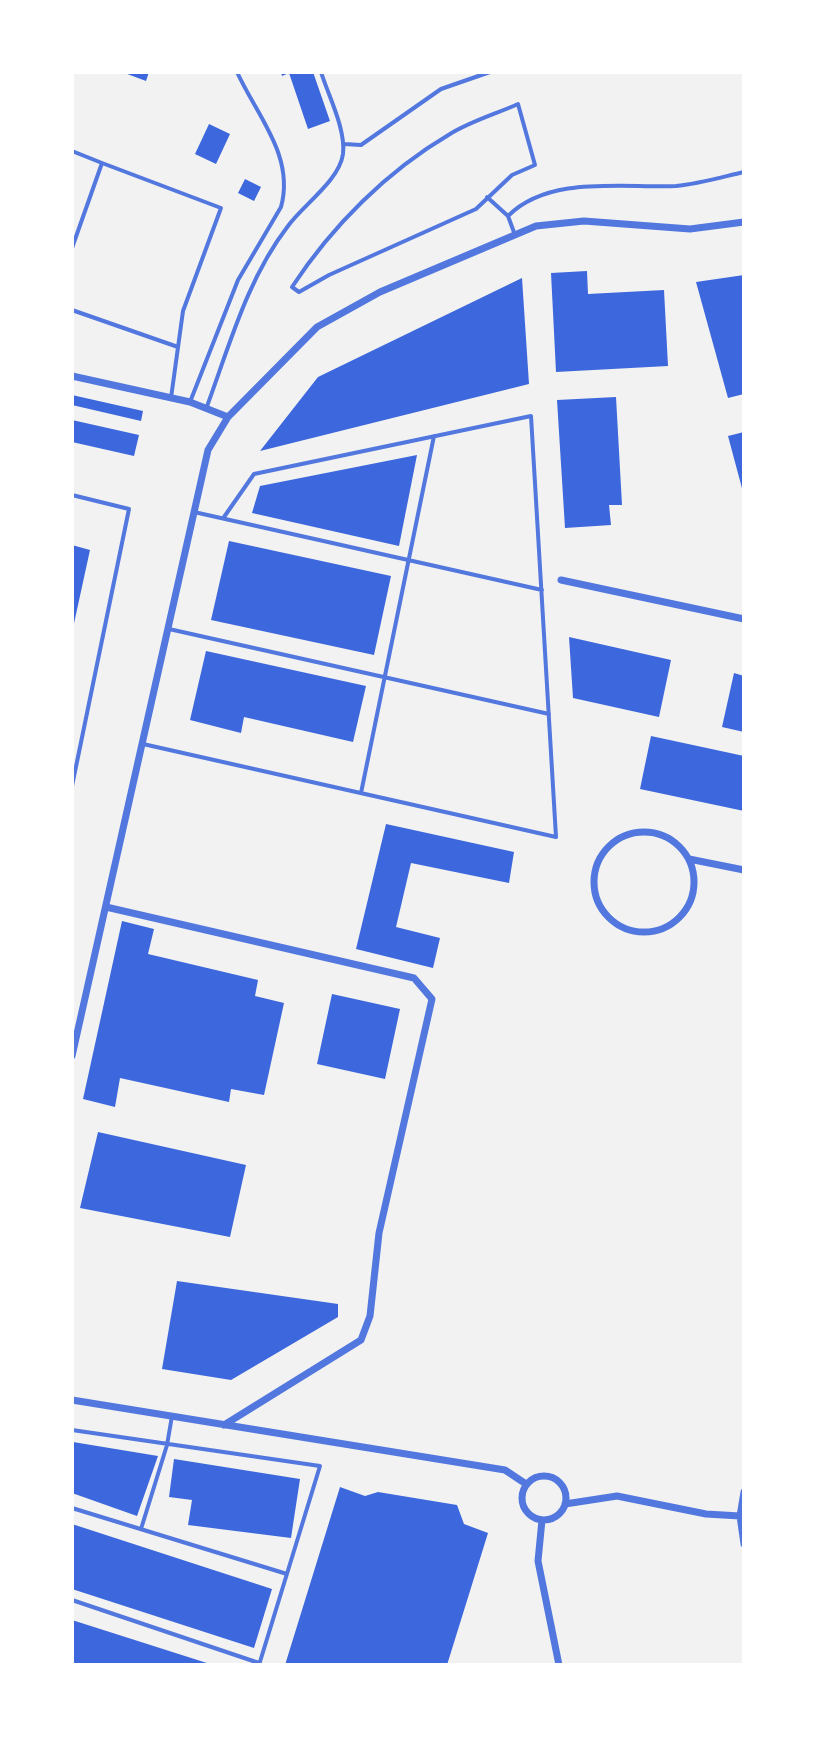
<!DOCTYPE html>
<style>
body{margin:0}
#map{position:relative;width:816px;height:1737px;overflow:hidden;background:#f2f2f2;font-family:Roboto,sans-serif}
canvas{display:block}
.frame{position:absolute;inset:0;border:74px solid #fff;pointer-events:none}
</style>
<div id="map">
<canvas width="816" height="1737"></canvas>
<div class="frame"></div>
</div>
<script>
const context = document.querySelector('canvas').getContext('2d');
context.lineJoin = 'round';
function fill(path, color) { context.fillStyle = color; context.fill(path, 'evenodd'); }
function stroke(path, color, width, dash) { context.strokeStyle = color; context.lineWidth = width; context.lineCap = dash ? 'butt' : 'round'; context.setLineDash(dash || []); context.stroke(path); }
fill(new Path2D(`
 M122,72H149L146,81Z
 M281,72H313L330,121L308,129L289,73L282,76Z
 M209,124L230,134L216,164L195,154Z
 M245,179L261,187L254,201L238,193Z
 M587,271L588,294L664,290L668,366L556,372L551,273Z
 M744,275V394L728,398L696,282Z
 M522,278L529,384L260,451L318,377Z
 M72,395L143,411L141,421L72,405Z
 M616,397L622,505H609L611,525L565,528L557,400Z
 M72,420L139,435L134,456L72,442Z
 M744,432V492H743L728,436Z
 M417,455L399,546L252,513L260,486Z
 M229,541L391,576L374,655L211,620Z
 M72,545L90,550L73,628H72Z
 M569,637L671,660L659,717L573,698Z
 M206,651L366,686L353,742L244,717L241,733L190,720Z
 M734,673L744,676V732L722,727Z
 M651,736L744,756V811L640,789Z
 M386,824L514,852L509,883L411,863L396,927L440,938L433,968L356,949Z
 M122,921L154,929L148,954L258,980L255,996L284,1003L264,1095L231,1089L229,1102L120,1078L115,1107L83,1099Z
 M332,994L400,1009L385,1079L317,1064Z
 M98,1132L246,1165L230,1237L80,1208Z
 M177,1281L338,1304V1317L231,1380L162,1369Z
 M73,1442L158,1456L137,1516L72,1493Z
 M174,1459L300,1479L291,1538L188,1525L192,1500L169,1497Z
 M340,1487L365,1496L378,1492L457,1505L464,1524L488,1533L447,1665H285Z
 M72,1524L272,1589L254,1648L72,1589Z
 M72,1620L210,1664V1665H72Z`), '#3d67dc');
stroke(new Path2D(`
 M518,104L535,165L512,175L476,209L329,275L299,292L292,287C332,226 387,171 450,134C471,121 496,114 518,104Z
 M344,144L361,145L441,89L490,72
 M72,151L102,163L72,248
 M102,163L221,208L183,311L171,398
 M487,197L508,216L515,235
 M508,216C549,175 622,188 676,186C699,184 722,177 744,172
 M72,310L178,347
 M190,402L238,280L281,207C295,156 257,116 237,72
 M206,409C229,347 247,279 288,226C304,204 339,181 343,154C346,129 328,95 321,72
 M72,495L129,509L72,786
 M194,512L542,590
 M169,629L549,714
 M143,744L556,837L531,416L254,474L224,517
 M361,793L434,436
 M72,1430L320,1466L259,1665
 M72,1508L287,1574
 M141,1529L167,1445L172,1416
 M72,1600L259,1663`), '#5277de', 4);
stroke(new Path2D(`
 M72,376L190,402L228,417
 M561,580L744,619
 M594 882a50 50 0 1 1 100 0a50 50 0 1 1-100 0Z
 M689,859L744,870
 M106,907L414,978L432,999L379,1233L370,1316L361,1340L224,1425
 M72,1056L208,450L228,417L317,327L380,292L536,226L584,221L690,229L744,222
 M72,1400L505,1470L526,1484
 M522 1498a22 22 0 1 1 44 0a22 22 0 1 1-44 0Z
 M744,1492L740,1516L744,1544
 M565,1504L617,1496L706,1514L740,1516
 M542,1520L538,1561L559,1665`), '#5277de', 7);
</script>
